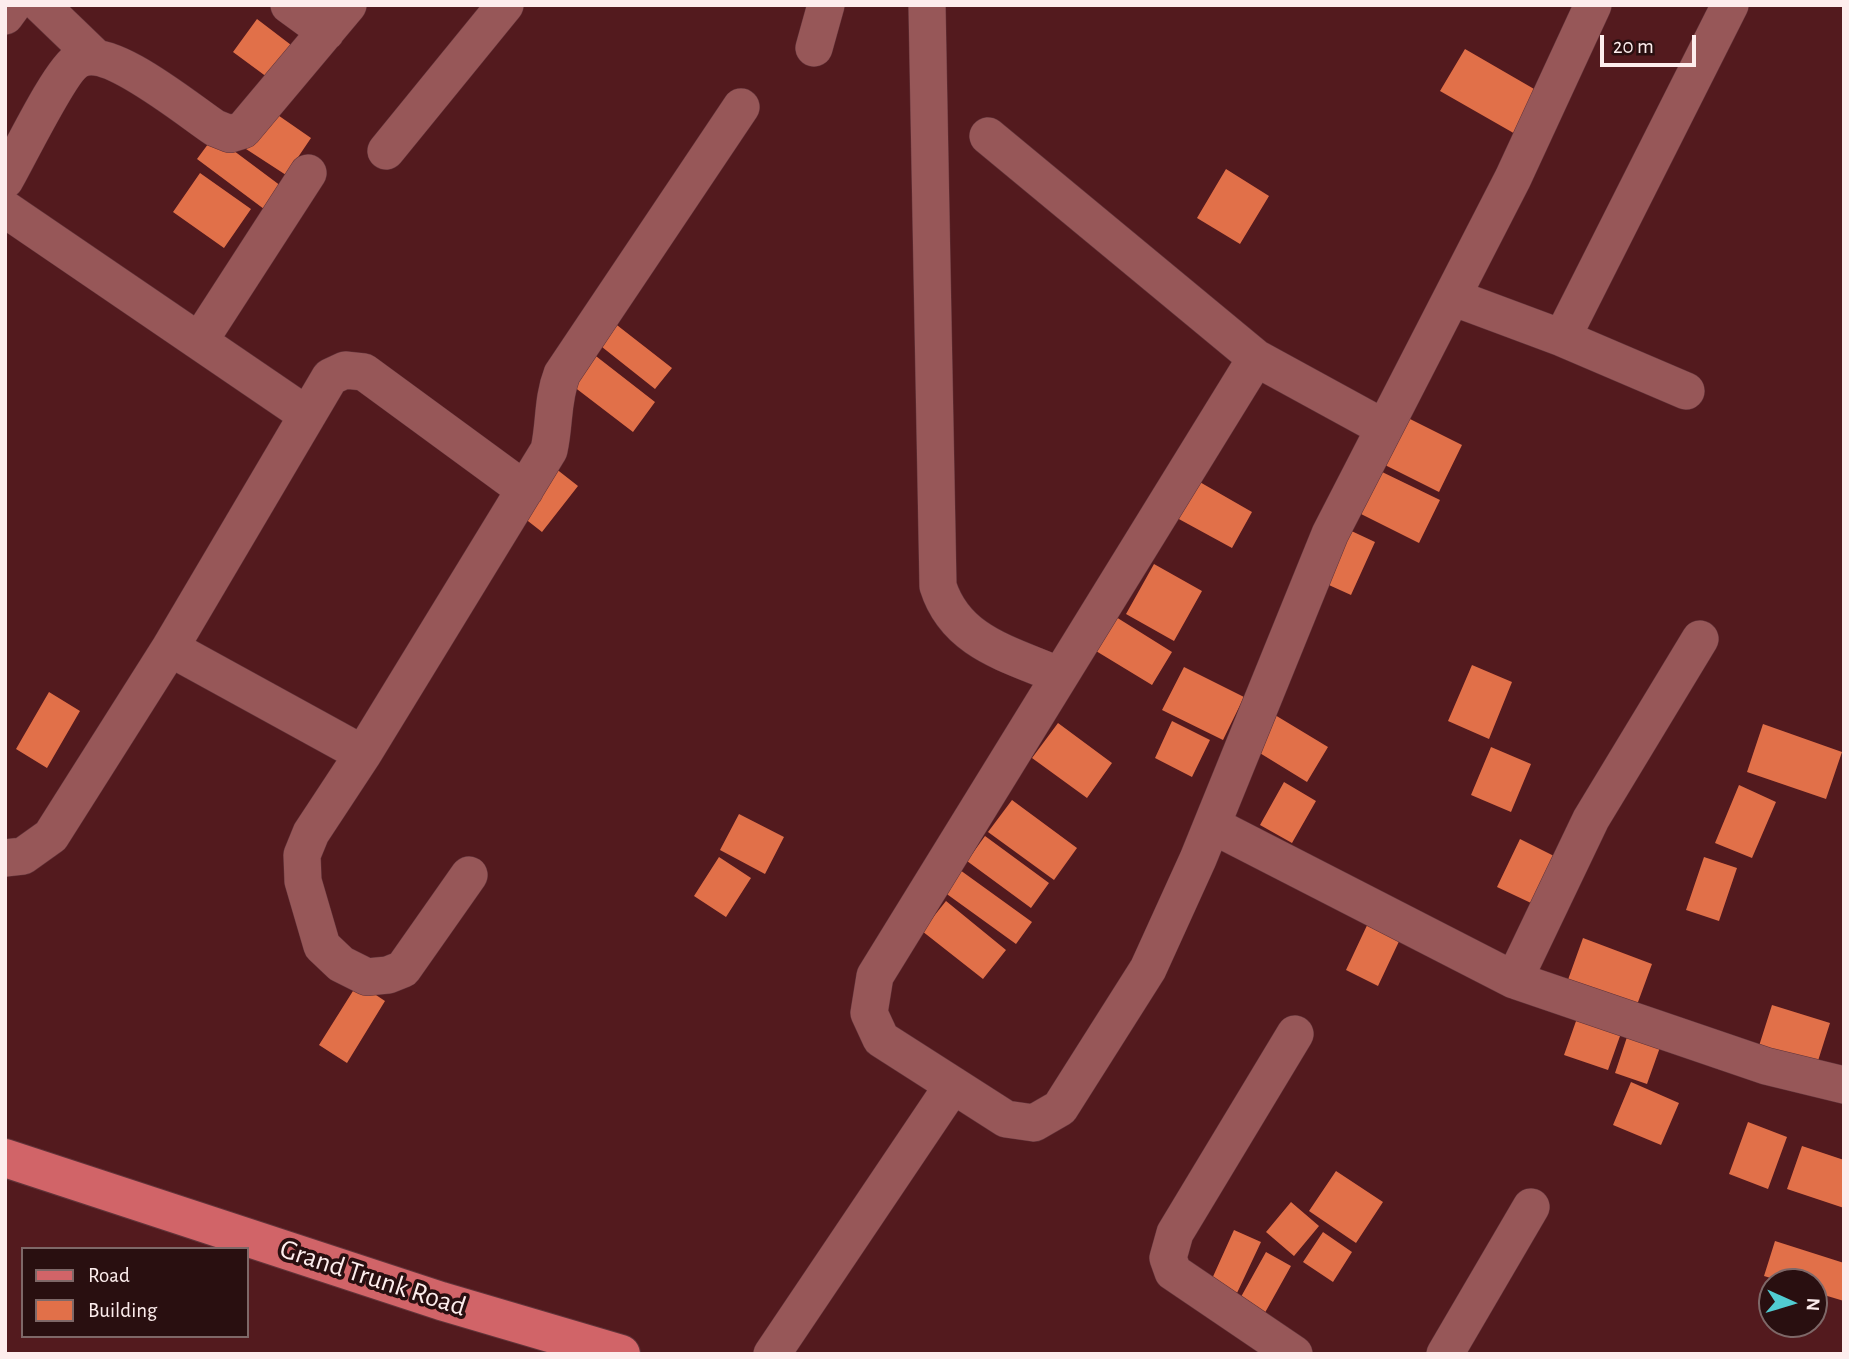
<!DOCTYPE html>
<style>
body{margin:0}
#map{position:relative;width:1849px;height:1359px;overflow:hidden;background:#531a1e;font-family:"Alegreya Sans",sans-serif}
canvas{display:block}
.frame{position:absolute;inset:0;border:7px solid #fdeded;pointer-events:none}
.legend{position:absolute;left:21px;top:1247px;width:228px;height:91px;box-sizing:border-box;background:#290f10;border:2px solid #7e6868;margin:0;padding:9px 12px;list-style:none;font-size:21px;color:#fdeded}
.legend li{display:flex;align-items:center;gap:14px;height:35px}
.legend b{width:35px;border:2px solid #7e6868}
.north{position:absolute;left:1758px;top:1268px;width:70px;height:70px;box-sizing:border-box;background:#290f10;border:2px solid #7e6868;border-radius:50%;rotate:94deg;font-size:19px;font-weight:700;line-height:28px;text-align:center;color:#fdeded}
.north::after{content:'';display:block;margin:auto;width:24px;height:32px;background:#51ccd2;clip-path:polygon(50% 0,100% 100%,50% 72%,0 100%)}
.scale{position:absolute;left:1600px;top:35px;width:96px;height:32px;box-sizing:border-box;border:4px solid #fdeded;border-top:0;padding-left:9px;font-size:21px;line-height:24px;white-space:nowrap;color:#fdeded;-webkit-text-stroke:5px #290f10;paint-order:stroke}
</style>
<div id="map">
<canvas width="1849" height="1359"></canvas>
<div class="frame"></div>
<ul class="legend">
<li><b style="height:9px;background:#d16468"></b>Road</li>
<li><b style="height:19px;background:#e17049"></b>Building</li>
</ul>
<div class="north">N</div>
<div class="scale">20 m</div>
</div>
<script>
const context = document.querySelector('canvas').getContext('2d');
context.lineJoin = 'round';
function fill(path, color) { context.fillStyle = color; context.fill(path, 'evenodd'); }
function stroke(path, color, width, dash) { context.strokeStyle = color; context.lineWidth = width; context.lineCap = dash ? 'butt' : 'round'; context.setLineDash(dash || []); context.stroke(path); }
function drawText(font, color, halo, rows, align = 'center') {
  context.font = font + ' "Alegreya Sans",sans-serif'; context.lineWidth = 7; context.setLineDash([]); context.textBaseline = 'middle'; context.strokeStyle = halo; context.fillStyle = color; for (const [text, x, y, turn = 0] of rows) {
    context.save(); context.translate(x, y); context.rotate((+turn || 0) * Math.PI / 180); context.textAlign = isNaN(turn) ? turn : align; if (halo) context.strokeText(text, 0, 0); context.fillText(text, 0, 0); context.restore();
  }
}
fill(new Path2D(`
 M257,19L295,48L271,80L233,52Z
 M1465,49L1541,93L1517,135L1440,91Z
 M272,111L311,138L286,175L246,149Z
 M214,136L285,189L268,212L197,159Z
 M1226,169L1269,196L1240,244L1197,218Z
 M200,173L251,209L224,248L173,212Z
 M613,322L672,368L655,389L597,343Z
 M592,353L655,402L633,432L569,383Z
 M1402,415L1462,445L1439,492L1379,462Z
 M555,468L578,486L542,532L519,514Z
 M1378,470L1440,500L1419,543L1357,512Z
 M1198,481L1252,512L1232,548L1177,518Z
 M1345,528L1375,542L1351,595L1320,581Z
 M1154,564L1202,591L1174,641L1126,614Z
 M1116,617L1172,652L1152,685L1096,651Z
 M1472,665L1512,682L1489,739L1448,721Z
 M1184,667L1244,697L1223,740L1162,710Z
 M49,692L80,711L47,768L16,749Z
 M1270,712L1328,747L1307,782L1250,747Z
 M1172,721L1210,740L1192,777L1155,758Z
 M1058,723L1112,763L1087,798L1032,758Z
 M1763,724L1842,752L1826,799L1747,772Z
 M1491,747L1531,764L1511,812L1471,795Z
 M1284,782L1316,801L1292,843L1260,825Z
 M1739,785L1776,802L1752,858L1715,843Z
 M1012,800L1077,848L1054,880L988,832Z
 M739,814L784,837L765,874L720,850Z
 M985,836L1049,883L1031,908L967,861Z
 M1520,839L1554,856L1531,903L1497,887Z
 M719,857L751,878L726,917L694,896Z
 M1704,857L1737,868L1719,921L1686,910Z
 M960,870L1032,922L1016,944L944,892Z
 M946,901L1006,950L983,979L922,931Z
 M1370,919L1402,935L1378,986L1346,970Z
 M1583,938L1652,964L1634,1013L1565,988Z
 M358,983L385,1001L347,1063L319,1045Z
 M1772,1005L1830,1023L1817,1064L1759,1046Z
 M1581,1007L1625,1022L1608,1070L1564,1055Z
 M1631,1025L1664,1036L1647,1084L1615,1073Z
 M1631,1082L1679,1103L1661,1145L1613,1125Z
 M1748,1122L1787,1137L1768,1189L1729,1174Z
 M1802,1146L1844,1160V1208L1787,1189Z
 M1336,1171L1383,1202L1356,1243L1309,1211Z
 M1291,1202L1319,1226L1294,1256L1266,1232Z
 M1234,1230L1261,1242L1237,1293L1211,1281Z
 M1323,1232L1352,1252L1333,1282L1303,1262Z
 M1775,1241L1844,1263V1301L1814,1292V1282H1784L1764,1276Z
 M1266,1252L1291,1266L1262,1318L1237,1304Z`), '#e17049');
const minor = new Path2D(`
 M41,5L94,56
 M289,5L326,32
 M927,5L938,586C956,643 1010,654 1060,676
 M5,16L13,5
 M814,48L826,5
 M988,136L1256,358L1384,428
 M386,151L505,5
 M5,180C18,158 60,70 78,60C108,43 189,111 215,128L230,134L243,130L348,5
 M5,209L307,415
 M1452,297L1562,338L1686,391
 M1562,338L1730,5
 M200,340L308,173
 M1256,358L875,976L869,1013L881,1039L1006,1119L1034,1123L1060,1108L1148,969L1198,859L1330,534L1513,178L1593,5
 M170,648L363,754
 M1212,825L1514,980L1766,1066L1844,1085
 M5,858L23,856L51,836L170,648L330,377L345,370L364,372L525,490
 M469,875L403,969L388,975L367,977L341,964L322,946L303,881L302,855L311,833L363,754L549,450C555,423 552,400 562,374L741,107
 M1514,980L1591,819L1700,639
 M772,1354L953,1085
 M1294,1354L1173,1272L1168,1258L1175,1233L1295,1034
 M1445,1354L1531,1207`);
const major = new Path2D(`
 M5,1158L441,1301L621,1354`);
stroke(minor, '#62343a', 38);
stroke(major, '#62343a', 40);
stroke(minor, '#975758', 37);
stroke(major, '#d16468', 38);
drawText('28px', '#fdeded', '#290f10', [
 ["Grand Trunk Road",373,1278,18]
]);
</script>
